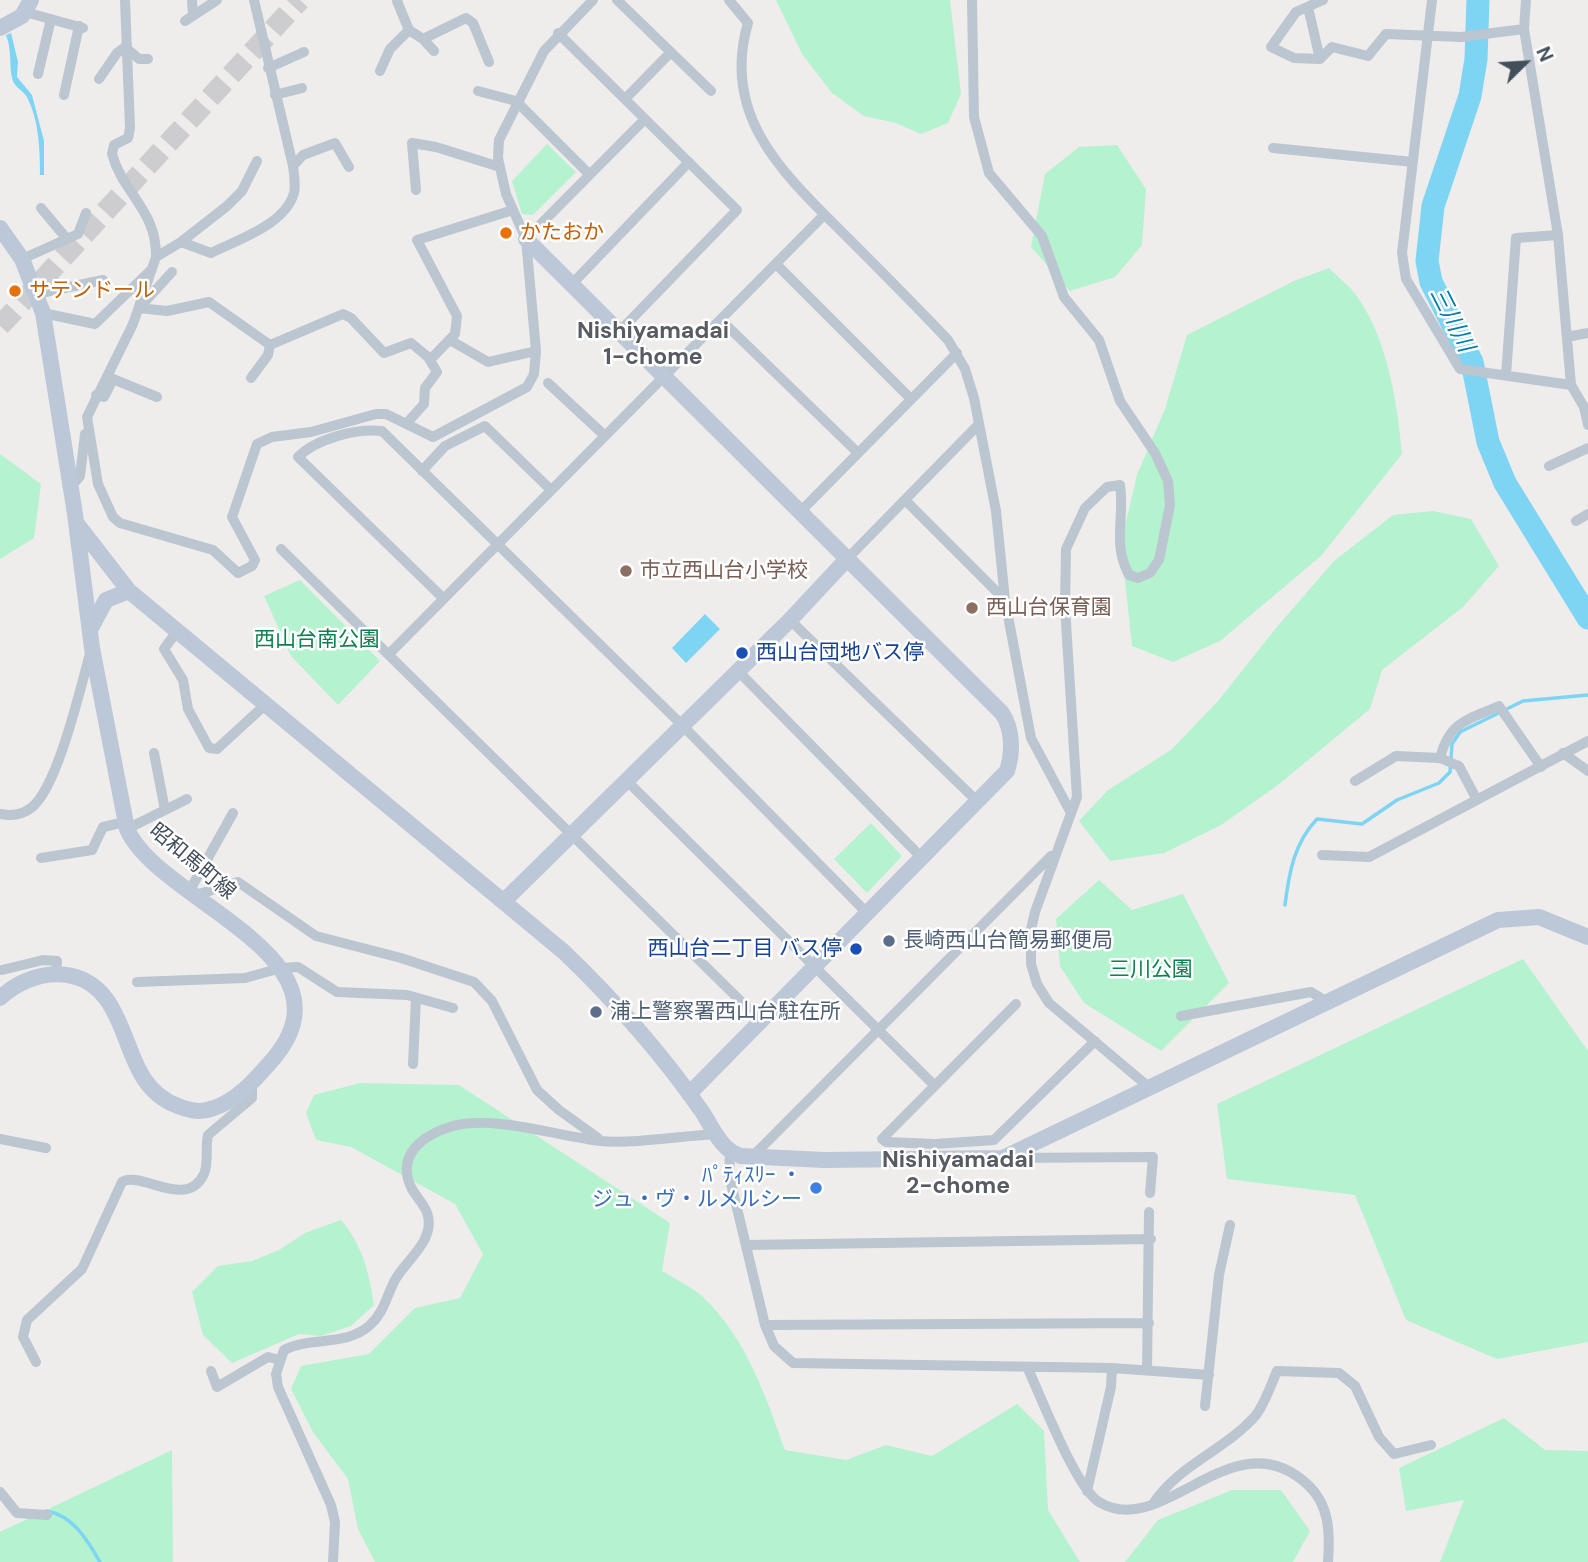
<!DOCTYPE html>
<meta charset="utf-8">
<style>
body{margin:0}
#map{position:relative;width:1588px;height:1562px;overflow:hidden;background:#efecec;font-family:"DM Sans",sans-serif}
canvas{display:block}
.north{position:absolute;left:1490px;top:28px;width:70px;height:70px;-webkit-text-stroke:5px #fff;paint-order:stroke;rotate:66deg;font-size:19px;font-weight:700;line-height:28px;text-align:center;color:#434e5b}
.north::after{content:'';display:block;margin:auto;width:24px;height:32px;background:#434e5b;clip-path:polygon(50% 0,100% 100%,50% 72%,0 100%)}
</style>
<div id="map">
<canvas width="1588" height="1562"></canvas>
<div class="north">N</div>
</div>
<script>
const context = document.querySelector('canvas').getContext('2d');
context.lineJoin = 'round';
function fill(path, color) { context.fillStyle = color; context.fill(path, 'evenodd'); }
function stroke(path, color, width, dash) { context.strokeStyle = color; context.lineWidth = width; context.lineCap = dash ? 'butt' : 'round'; context.setLineDash(dash || []); context.stroke(path); }
function drawText(font, color, halo, rows, align = 'center') {
  context.font = font + ' "DM Sans","Noto Sans JP",sans-serif'; context.lineWidth = 5; context.setLineDash([]); context.textBaseline = 'middle'; context.strokeStyle = halo; context.fillStyle = color; for (const [text, x, y, turn = 0] of rows) {
    context.save(); context.translate(x, y); context.rotate((+turn || 0) * Math.PI / 180); context.textAlign = isNaN(turn) ? turn : align; if (halo) context.strokeText(text, 0, 0); context.fillText(text, 0, 0); context.restore();
  }
}
fill(new Path2D(`
 M776,0H950L961,94L948,123L921,134L896,123L864,116L832,93L802,54Z
 M547,144L576,172L533,215L522,214L512,181Z
 M1117,145L1146,189L1142,245L1115,277L1070,291L1031,247L1045,174L1079,147Z
 M1329,268C1337,277 1349,285 1356,295C1388,339 1397,402 1402,454L1321,556L1220,641L1173,662L1132,646L1121,543L1137,475L1165,409L1187,335L1294,281Z
 M0,454L41,484L34,538L0,559Z
 M1433,511L1471,519L1499,566L1463,607L1382,670L1370,709L1278,785L1221,825L1164,853L1110,861L1079,821L1108,790L1171,750L1218,701L1276,628L1334,561L1393,515Z
 M300,580L380,661L338,705L291,656L264,596Z
 M871,823L902,856L867,893L834,859Z
 M1099,880L1132,910L1183,894L1229,983L1161,1051L1084,1003L1060,966L1056,919Z
 M1523,959L1588,1051V1342L1497,1359L1406,1320L1355,1195L1227,1179L1217,1104Z
 M360,1083L459,1085L670,1223L662,1271C675,1279 692,1287 703,1297C747,1339 765,1395 785,1450L846,1460L886,1445L932,1456L1017,1404L1044,1431L1048,1510L1080,1562H375L358,1529L348,1479L313,1432L291,1389L301,1366L369,1354L415,1308L460,1298L483,1254L455,1204L351,1147L316,1140L306,1113L314,1095Z
 M341,1220C363,1246 369,1273 374,1305L351,1326L321,1336L299,1334L232,1363L203,1335L192,1292L218,1266L252,1261L279,1250L305,1233Z
 M1504,1418L1545,1450L1588,1451V1562H1440L1464,1500L1406,1511L1399,1468Z
 M172,1450L173,1562H0V1532Z
 M1232,1490H1281L1310,1531L1293,1562H1125L1158,1520Z`), '#b5f2d0');
fill(new Path2D(`
 M11,33L18,62L17,77L32,95L44,141V175H40C40,150 39,122 28,99C25,91 14,88 12,78C9,63 12,50 6,35Z
 M705,614L720,629L686,663L672,648Z`), '#7ed4f3');
stroke(new Path2D(`
 M1285,905C1289,873 1294,843 1317,819L1362,824L1397,800L1439,783L1450,772L1452,744L1460,732L1523,701L1588,695
 M46,1511C73,1515 88,1541 100,1562`), '#7ed4f3', 3.5);
stroke(new Path2D(`
 M1478,0L1476,59L1470,96L1433,206L1427,261L1431,282L1472,362L1488,442L1505,483L1588,618`), '#7ed4f3', 23);
stroke(new Path2D(`
 M0,326L300,0`), '#cdcccf', 21, [21, 10]);
stroke(new Path2D(`
 M125,0L130,128L128,138L114,145L112,154C123,194 157,210 156,257
 M192,0L193,16
 M617,0L711,91
 M729,0L748,23C720,118 786,176 847,237C881,271 915,305 948,340L965,369L974,398L996,511L1005,600L1031,738L1071,813
 M972,0L974,117L989,173L1042,236L1064,297L1099,340L1120,401L1155,453L1168,481L1170,505L1159,560L1150,573L1138,578L1129,575C1112,543 1125,519 1120,485L1107,487L1085,508L1066,549L1065,607L1077,797L1035,912L1031,929V964L1037,984L1049,1003L1150,1088
 M1323,0L1296,12L1271,47L1294,58L1320,59L1332,47L1368,56L1386,34L1461,37L1524,29
 M1432,0L1402,253L1406,279L1460,369L1571,385
 M1526,0L1524,29L1558,235L1571,385L1584,407L1588,425
 M397,1L409,30L423,39L466,18L473,23L489,62
 M1308,7L1320,59
 M25,12L83,28
 M185,21L217,0
 M558,33L737,210L620,331
 M423,39L434,51
 M268,68L304,52
 M380,71L390,49L409,30
 M38,74L51,19
 M99,79L117,53L125,47L139,59H148
 M478,91L516,101L589,174
 M64,95L79,26
 M275,95L302,88
 M626,98L671,52
 M1273,148L1413,162
 M257,161L242,191L227,206L181,242L156,257L133,324L87,417L98,484L113,517L120,523L213,550L238,573L252,566L255,560L232,517L257,444L272,437L311,432L376,414H386L433,437L527,387L534,374L536,351L526,239L506,194L498,158L499,140L544,51L593,0
 M293,166L303,155L335,143L349,167
 M416,190L412,143L436,147L500,167
 M41,208L67,239
 M526,239L645,119
 M181,242L211,253C237,240 285,225 294,193C296,185 294,175 293,166L254,0
 M22,259L78,234L86,213
 M776,264L911,399
 M572,284L689,162
 M36,294L103,280
 M141,306L172,272
 M139,308L167,311L209,302L270,345L343,314L351,318L384,353L411,343L428,357L437,372L425,388L424,404L406,424
 M43,313L95,324L152,269
 M721,320L857,452
 M1567,337L1588,333
 M450,340L488,362L536,351
 M430,360L455,334L457,316L417,240L513,210
 M1506,375L1516,238L1558,235
 M251,378L268,355L270,345
 M548,383L604,435
 M96,395L104,397L113,379L157,397
 M1549,466L1588,448
 M422,471L445,446L485,426L551,490
 M71,487L80,476L85,434
 M905,500L1005,600
 M799,513L957,353
 M1576,521L1588,514
 M281,549L762,1022
 M847,559L979,424
 M443,598L298,457C316,439 356,428 382,431L683,726L867,913
 M790,620L978,802
 M177,631L164,649L183,680L188,709L209,748L217,749L266,704
 M389,654L824,215
 M738,671L922,858
 M154,753L165,810
 M1563,753L1588,771
 M627,781L933,1084
 M1355,781L1396,756L1440,758
 M1477,800L1459,766L1440,758C1449,722 1467,720 1499,706L1541,767
 M0,814C11,816 22,815 31,808C58,788 81,685 91,650
 M127,829L187,799
 M1322,855L1369,857L1588,741
 M41,858L92,850L103,827L125,822
 M190,890L233,813
 M196,895L238,882L316,936L401,958L474,982L492,1001L537,1090L559,1110L598,1138
 M2,970L43,960L57,961L56,973
 M137,982L245,978L281,968L298,967L337,992L407,995L453,1008
 M1016,1004L882,1139L886,1142L935,1144L994,1140L1095,1041
 M1181,1016L1311,992L1327,1002
 M413,1064L416,998
 M0,1139L46,1148
 M730,1153L729,1175L765,1325L774,1346L793,1363L1112,1368L1209,1375
 M752,1157L1051,856
 M1006,1158L1153,1157L1150,1193
 M746,1245L1151,1239
 M765,1325L1149,1323
 M36,1362L23,1337L27,1320L82,1269L122,1182C140,1170 187,1211 204,1174C209,1163 205,1147 208,1135L252,1098V1081
 M1027,1367C1041,1396 1075,1487 1099,1502C1164,1541 1232,1416 1307,1484C1330,1505 1330,1533 1328,1562
 M1147,1370L1149,1212
 M211,1371L217,1387L268,1357L280,1360
 M1205,1406L1219,1275L1230,1225
 M1087,1491L1111,1387L1112,1368
 M0,1492L17,1513L47,1515
 M1153,1504C1178,1465 1226,1450 1256,1415C1265,1403 1271,1385 1277,1371L1339,1373L1355,1386L1379,1437L1394,1454L1431,1445
 M333,1562L335,1522L331,1505L278,1387L276,1374L284,1350C311,1336 344,1347 369,1326C384,1313 386,1297 395,1280C405,1261 434,1242 428,1216C426,1206 417,1198 412,1189C395,1156 422,1135 453,1126C494,1115 558,1136 600,1141C635,1144 681,1136 716,1134`), '#bbc6d0', 10);
stroke(new Path2D(`
 M0,28L22,16L31,0
 M0,228L22,259L43,313L75,514L92,648L127,829C159,902 359,956 274,1058C257,1077 239,1100 214,1108C201,1113 191,1111 178,1106C130,1088 133,1037 107,1000C80,962 30,970 0,998
 M526,239L1002,713C1013,730 1013,752 1007,771L689,1094
 M77,524L129,591
 M90,630L106,600L129,591L564,952C615,1001 663,1055 703,1113C713,1129 722,1151 741,1156L824,1160L1003,1158L1498,920L1539,917L1588,937
 M504,901L790,620L847,559`), '#bcc8d7', 16);
for (const [x, y, r, color] of [
 [506,233,7,"#e8710a"],
 [15,291,7,"#e8710a"],
 [626,571,7,"#8d6e63"],
 [972,608,7,"#8d6e63"],
 [742,653,7,"#1a4fb4"],
 [889,941,7,"#5c6f8a"],
 [856,949,7,"#1a4fb4"],
 [596,1012,7,"#5c6f8a"],
 [816,1188,7,"#3f7fe0"]
]) { const dot = new Path2D(); dot.arc(x, y, r, 0, 2 * Math.PI); context.fillStyle = color; context.fill(dot); stroke(dot, '#fff', 2.5); }
drawText('21px', '#c56008', '#fff', [
 ["かたおか",520,233],
 ["サテンドール",29,291]
], 'left');
drawText('21px', '#785e54', '#fff', [
 ["市立西山台小学校",640,571],
 ["西山台保育園",986,608]
], 'left');
drawText('21px', '#0f814e', '#fff', [
 ["西山台南公園",317,640],
 ["三川公園",1151,970]
]);
drawText('21px', '#164399', '#fff', [
 ["西山台団地バス停",756,653],
 ["西山台二丁目 バス停",842,949,"right"]
], 'left');
drawText('21px', '#434e5b', '#fff', [
 ["昭和馬町線",192,862,40]
]);
drawText('21px', '#4e5e75', '#fff', [
 ["長崎西山台簡易郵便局",903,941],
 ["浦上警察署西山台駐在所",610,1012]
], 'left');
drawText('21px', '#366cbe', '#fff', [
 ["ﾊﾟﾃｨｽﾘｰ ・",802,1176],
 ["ジュ・ヴ・ルメルシー",802,1200]
], 'right');
drawText('italic 23px', '#017ca9', '#fff', [
 ["三川川",1451,320,63]
]);
drawText('bold 23px', '#585c62', '#fff', [
 ["Nishiyamadai",653,332],
 ["1-chome",653,358],
 ["Nishiyamadai",958,1161],
 ["2-chome",958,1187]
]);
</script>
